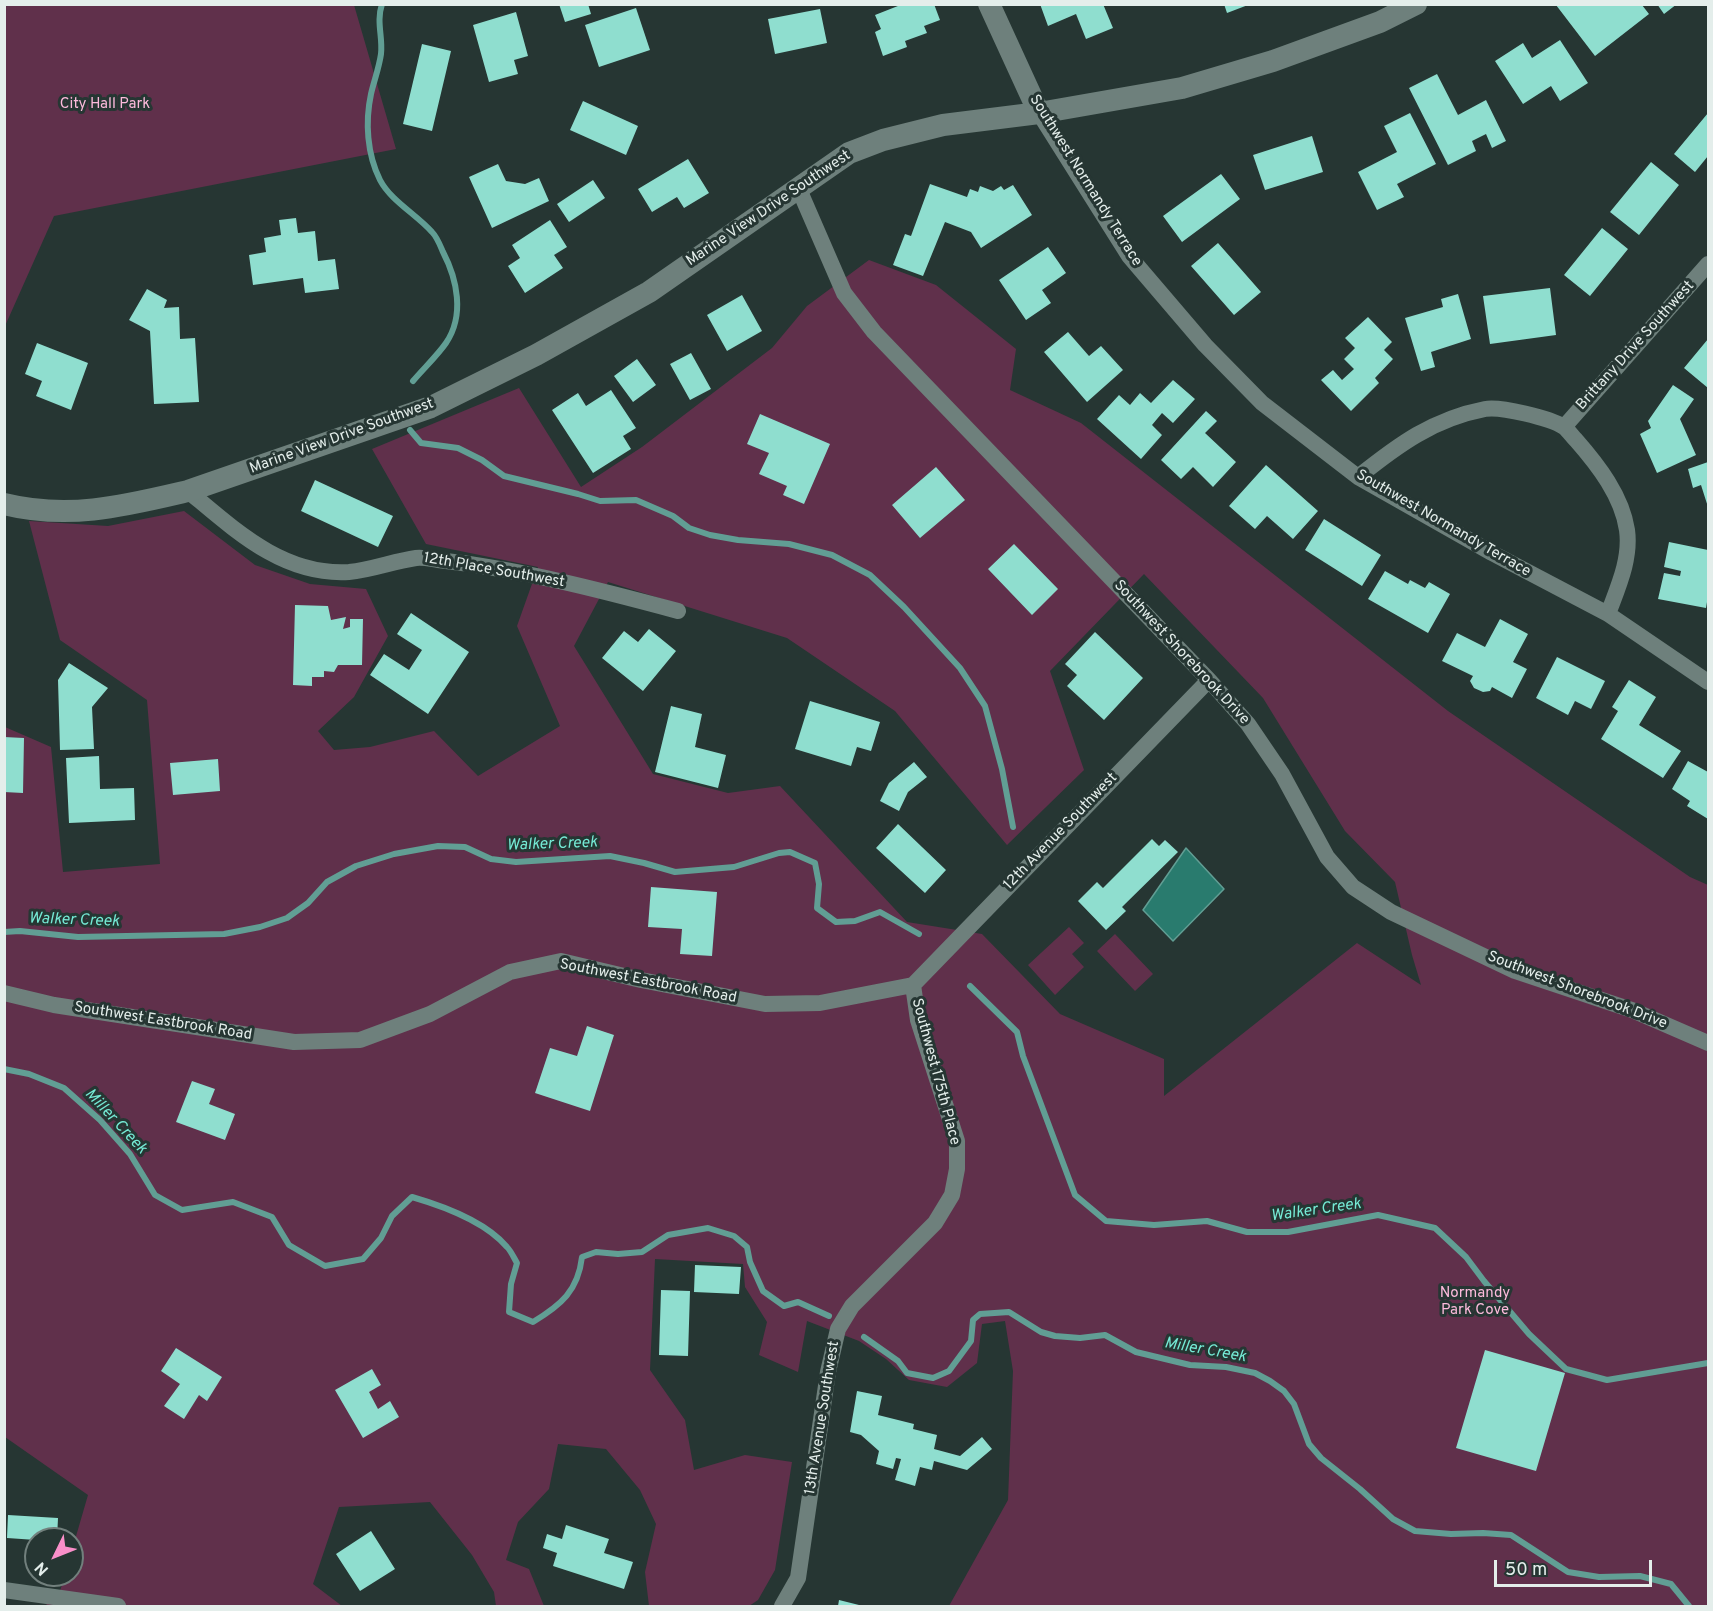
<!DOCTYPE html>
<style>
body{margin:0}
#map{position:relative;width:1713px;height:1611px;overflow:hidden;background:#263633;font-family:Overpass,sans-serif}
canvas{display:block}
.frame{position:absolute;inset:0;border:6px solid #e4eeeb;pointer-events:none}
.north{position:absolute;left:24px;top:1527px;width:60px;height:60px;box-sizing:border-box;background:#263633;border:2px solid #72807d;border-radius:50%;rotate:227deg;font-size:16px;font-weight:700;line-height:24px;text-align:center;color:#e4eeeb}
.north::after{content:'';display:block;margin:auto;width:21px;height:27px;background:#f98fc9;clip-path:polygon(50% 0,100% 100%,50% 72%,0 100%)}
.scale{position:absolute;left:1494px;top:1560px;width:158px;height:27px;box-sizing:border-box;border:3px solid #e4eeeb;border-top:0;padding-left:8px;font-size:18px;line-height:21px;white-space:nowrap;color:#e4eeeb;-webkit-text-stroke:4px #263633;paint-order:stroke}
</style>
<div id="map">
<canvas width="1713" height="1611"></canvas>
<div class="frame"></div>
<div class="north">N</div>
<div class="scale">50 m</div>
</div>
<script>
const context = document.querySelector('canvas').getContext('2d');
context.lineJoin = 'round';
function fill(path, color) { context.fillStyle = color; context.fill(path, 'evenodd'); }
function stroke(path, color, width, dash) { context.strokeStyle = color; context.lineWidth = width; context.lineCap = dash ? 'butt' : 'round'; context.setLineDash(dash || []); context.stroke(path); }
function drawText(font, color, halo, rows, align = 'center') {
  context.font = font + ' Overpass,sans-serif'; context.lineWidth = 6; context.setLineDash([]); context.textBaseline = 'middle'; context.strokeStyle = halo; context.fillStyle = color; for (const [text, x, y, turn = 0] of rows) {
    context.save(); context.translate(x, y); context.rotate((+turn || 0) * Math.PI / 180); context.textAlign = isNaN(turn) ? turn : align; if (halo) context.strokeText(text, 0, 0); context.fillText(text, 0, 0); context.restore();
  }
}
fill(new Path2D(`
 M4,5H354L396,149L54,216L5,326Z
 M869,260L936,285L1016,349L1010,390L1081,423L1448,711L1690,877L1708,885V1606H949L1008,1500L1013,1371L1005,1321L982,1324L977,1363L947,1387L909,1380L886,1359L859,1341L807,1321L798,1372L759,1355L767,1322L745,1287L743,1264L655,1259L650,1370L685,1420L694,1470L745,1455L792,1462L775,1570L758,1600L749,1606H649L645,1572L656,1524L640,1490L606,1449L558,1444L549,1489L518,1522L506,1560L529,1569L544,1606H496L494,1592L472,1555L430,1502L339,1507L313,1584L342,1606H45L60,1591L65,1575H72V1550L88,1495L5,1437V727L51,747L63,872L160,864L147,700L60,640L29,521L108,526L184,511L255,565L310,584L366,589L388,636L354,697L318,731L334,750L370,747L434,731L478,776L560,726L517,626L538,567L426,544L372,449L519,388L581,487L642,447L772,348L807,306ZM1144,574L1263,698L1345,831L1395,882L1412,955L1421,985L1357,943L1164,1096V1059L1060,1014L982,934L907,922L780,786L728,793L653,774L574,646L608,582L787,638L895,711L1007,845L1084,770L1050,671Z
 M1069,927L1084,943L1072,954L1084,967L1055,995L1028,965Z
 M1115,934L1153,974L1135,991L1097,951Z`), '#60304b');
const water = new Path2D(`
 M1186,848L1224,889L1173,941L1143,910Z`);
fill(water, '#297b6e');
stroke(water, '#619e94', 1.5);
stroke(new Path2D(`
 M382,4C376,22 383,37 381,54C379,68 374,81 371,94C365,122 367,154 380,180C391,201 416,214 432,232C437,237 440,245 443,252C457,279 465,315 446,343C437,356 423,369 413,381
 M410,430L421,443L458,448L482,460L504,476L578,494L600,501L636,500L673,516L689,528L710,535L738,540L789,544L832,555L870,575L904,607L960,668L985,706L1002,769L1013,827
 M4,932L20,931L78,937L224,934L260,927L287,918L308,903L327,882L356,866L394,854L438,846L465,847L491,859L516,862L610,856L644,863L675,872L734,867L779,853L790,852L815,863L819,884L817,908L836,922L855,921L880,912L919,934
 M970,986L1017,1032L1023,1056L1075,1195L1106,1221L1154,1225L1207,1221L1247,1232H1288L1378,1215L1435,1228L1466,1257L1484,1281L1529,1334L1566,1369L1607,1380L1708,1363
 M4,1069L29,1074L64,1088L100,1120L130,1154L155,1195L182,1210L233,1202L272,1217L289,1245L325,1266L363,1259L381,1238L392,1216L412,1197C443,1206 485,1221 507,1247C511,1251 514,1258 517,1263L511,1284L509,1312L533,1322C561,1305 578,1291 582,1257L596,1252L618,1254L642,1252L668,1235L708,1228L734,1236L747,1247L750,1262L763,1291L784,1306L798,1302L829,1316
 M864,1337L898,1361L907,1373L933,1378L949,1371L971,1341L973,1320L980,1314L1009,1312L1041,1332L1055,1336L1080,1338L1105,1335L1136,1352L1190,1365L1226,1367L1255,1373L1270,1381L1284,1391L1294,1404L1309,1444L1321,1458L1360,1489L1393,1519L1415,1531L1451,1534L1483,1533L1511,1535L1568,1572L1599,1577L1640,1576L1671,1584L1689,1606`), '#619e94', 6);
fill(new Path2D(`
 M559,4H588L591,14L565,22Z
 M903,4H934L940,20L924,26L927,33L905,41L907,47L883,56L875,32L881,29L875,15Z
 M1040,4H1103L1113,28L1086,39L1076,14L1048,26Z
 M1224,4H1248V5L1227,13Z
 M1657,4H1677L1664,14Z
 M1556,5H1642L1649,14L1595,56Z
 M636,8L650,50L599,67L585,25Z
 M820,9L827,43L775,54L768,19Z
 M516,12L528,56L514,60L518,74L489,82L473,25Z
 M1560,40L1588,83L1560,101L1551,86L1523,104L1495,61L1523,43L1532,58Z
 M422,44L451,51L432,131L403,124Z
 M1437,74L1458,115L1486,100L1506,141L1492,148L1486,134L1472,141L1476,151L1448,165L1409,88Z
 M583,101L638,126L626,155L570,130Z
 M1410,113L1436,164L1397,184L1404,197L1377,210L1358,172L1397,152L1384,126Z
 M1708,113V156L1695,172L1674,154Z
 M1312,136L1323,172L1265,190L1253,155Z
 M688,159L709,193L684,208L677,197L652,212L638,189Z
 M1651,162L1679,185L1639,235L1610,212Z
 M498,164L506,181L525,184L539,178L549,201L492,228L469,177Z
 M1221,174L1240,199L1182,242L1163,216Z
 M593,180L605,198L569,222L557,204Z
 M930,184L967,197L970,189L978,192L980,186L993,191L1001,186L1004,190L1013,185L1032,215L981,248L971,232L945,222L923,276L893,265L905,234L911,236Z
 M296,218L298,233L315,231L318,261L335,259L339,289L305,293L303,278L253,285L249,255L266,252L264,238L281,235L279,220Z
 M550,220L567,247L554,255L563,268L525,293L508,266L520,258L512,245Z
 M1602,228L1628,249L1590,296L1564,275Z
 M1218,243L1261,292L1234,315L1191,266Z
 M1048,247L1066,273L1042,290L1051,303L1026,320L999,280Z
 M1550,288L1556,335L1490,344L1483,296Z
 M147,289L167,300L164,308L179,307L180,339L195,338L199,402L154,404L150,331L129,320Z
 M1458,294L1471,339L1431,352L1435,367L1421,371L1405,318L1443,307L1441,299Z
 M742,295L762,331L727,351L707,315Z
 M1368,317L1392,342L1384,350L1393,359L1375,378L1379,383L1351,411L1321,380L1333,370L1342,380L1354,369L1344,359L1355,348L1345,338Z
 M1068,332L1089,356L1101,346L1123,370L1087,402L1044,352Z
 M1708,339V388L1684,368Z
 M37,343L88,363L71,410L36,396L42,381L25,374Z
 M691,353L711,389L690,400L670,364Z
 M637,359L656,385L633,402L614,376Z
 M1173,380L1195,399L1173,423L1162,413L1152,425L1162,435L1141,459L1097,419L1119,395L1130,405L1140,393L1151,403Z
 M1673,385L1694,399L1680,419L1696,455L1657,473L1640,434L1651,428L1648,421Z
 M611,390L636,428L623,436L631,449L593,473L552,410L578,393L586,406Z
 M1206,411L1217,421L1205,433L1236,462L1213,487L1193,467L1181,479L1161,460Z
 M760,414L830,444L804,504L783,495L787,486L759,474L769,453L747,444Z
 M1708,462V507L1701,485L1693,488L1688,469Z
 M1266,465L1318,511L1293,539L1267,516L1255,529L1229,506Z
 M936,467L965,500L920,538L892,505Z
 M315,480L393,516L378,547L301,511Z
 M1324,519L1381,555L1362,586L1305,550Z
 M1669,542L1708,550V596L1706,608L1658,599L1664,573L1680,576L1681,571L1664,567Z
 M1014,544L1058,589L1032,615L988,569Z
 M1385,571L1408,584L1410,580L1425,588L1429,582L1450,594L1428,633L1368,599Z
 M295,605L328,606L331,620L346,617L343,629L350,627V619H363L362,665H338L334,672L324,671V677H312V686L293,685Z
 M411,613L469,652L428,714L370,675L384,654L409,670L422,650L397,634Z
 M1500,619L1528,634L1513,662L1527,669L1512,698L1492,687L1490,691L1483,692L1474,688L1470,681L1473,676L1442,661L1457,633L1485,647Z
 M649,629L676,651L643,691L602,658L624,631L638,642Z
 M1095,632L1143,678L1104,720L1067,686L1077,675L1065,664Z
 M1557,657L1605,681L1591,709L1575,701L1568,715L1536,698Z
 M69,663L108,688L92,707L94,749L60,750L58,680Z
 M1629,680L1656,697L1639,725L1681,751L1663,778L1601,739L1618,711L1612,707Z
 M810,701L880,722L871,751L857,747L851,766L795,749Z
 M671,706L702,714L695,747L726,755L718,788L655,772Z
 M4,737L24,738L23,793L4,792Z
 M99,756L100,789L134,788L135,820L69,823L66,758Z
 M218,759L220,791L173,795L170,763Z
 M1688,761L1708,772V819L1687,806L1690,801L1672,789Z
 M914,762L927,777L908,792L899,811L880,801L889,783Z
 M898,824L946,870L925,893L876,848Z
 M1152,839L1159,846L1165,840L1178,852L1122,907L1126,911L1106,930L1078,901L1097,882L1103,888Z
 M651,887L717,892L712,956L680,954L682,929L648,927Z
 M587,1026L614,1035L590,1111L535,1093L550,1048L577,1056Z
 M192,1081L215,1089L209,1104L235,1114L225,1140L176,1122Z
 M695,1265L741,1267L739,1294L694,1292Z
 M661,1290L690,1291L688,1356L659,1355Z
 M176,1348L222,1377L207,1401L199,1395L184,1419L164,1406L180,1384L161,1371Z
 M1485,1350L1565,1373L1536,1471L1456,1448Z
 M372,1369L381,1385L369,1392L378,1409L390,1401L399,1417L363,1438L335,1390Z
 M857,1391L882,1396L878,1415L914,1424L913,1429L937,1435L934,1449L960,1456L982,1437L992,1449L967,1470L934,1461L932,1470L920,1467L915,1486L895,1480L901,1459L896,1458L893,1469L876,1464L879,1451L861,1435L850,1432Z
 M8,1515L58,1518L57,1539L36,1540L7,1538Z
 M566,1525L609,1539L604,1553L633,1562L624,1589L553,1566L557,1553L543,1548L547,1534L562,1539Z
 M371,1531L395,1569L360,1591L336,1554Z
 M839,1600L863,1606H838Z`), '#8fdecf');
stroke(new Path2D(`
 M1039,113L1129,256L1205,345L1262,403L1358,477L1492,553L1608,614L1708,682
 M798,187L844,293L874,332L1209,680L1248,724L1282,774L1327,857L1353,887L1391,912L1515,971L1632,1010L1708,1043
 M1564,427L1708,264
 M1358,477C1398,445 1433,419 1485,409C1500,406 1550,418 1564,427C1568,430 1572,436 1576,440C1598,465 1622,496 1627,530C1631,559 1618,587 1608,614
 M188,491C235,530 283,576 349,572C372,570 394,561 416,558C423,557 431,559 438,560C519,569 600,590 678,611
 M913,985L1209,680
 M4,993L54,1005L294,1042L360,1040L430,1014L510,972L561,961L641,980L765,1004L820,1003L913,985
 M4,1590L118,1606
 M782,1606L798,1578L828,1372L838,1329L852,1306L935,1223L952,1195L957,1169V1141L918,1020L913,985`), '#6e807c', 16);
stroke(new Path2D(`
 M989,4L1039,113
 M4,504C69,520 124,506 188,491L431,407L536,355L649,292L849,153L883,140L943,125L1039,113L1182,88L1273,61L1380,22L1416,4`), '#6e807c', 22);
drawText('15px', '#fdbadc', '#263633', [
 ["City Hall Park",105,105],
 ["Normandy",1475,1294],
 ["Park Cove",1475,1311]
]);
drawText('15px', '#e4eeeb', '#263633', [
 ["Southwest Normandy Terrace",1085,181,58],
 ["Marine View Drive Southwest",769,209,-34],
 ["Brittany Drive Southwest",1636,346,-48],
 ["Marine View Drive Southwest",342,437,-20],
 ["Southwest Normandy Terrace",1443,524,30],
 ["12th Place Southwest",494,571,10],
 ["Southwest Shorebrook Drive",1181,653,47],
 ["12th Avenue Southwest",1061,832,-46],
 ["Southwest Eastbrook Road",648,982,11],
 ["Southwest Shorebrook Drive",1577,991,21],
 ["Southwest Eastbrook Road",163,1022,9],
 ["Southwest 175th Place",935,1072,75],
 ["13th Avenue Southwest",823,1418,-81]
]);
drawText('italic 16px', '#75ead5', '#263633', [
 ["Walker Creek",552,845,-2],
 ["Walker Creek",74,921,2],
 ["Miller Creek",115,1122,47],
 ["Walker Creek",1316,1211,-8],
 ["Miller Creek",1205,1351,10]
]);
</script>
